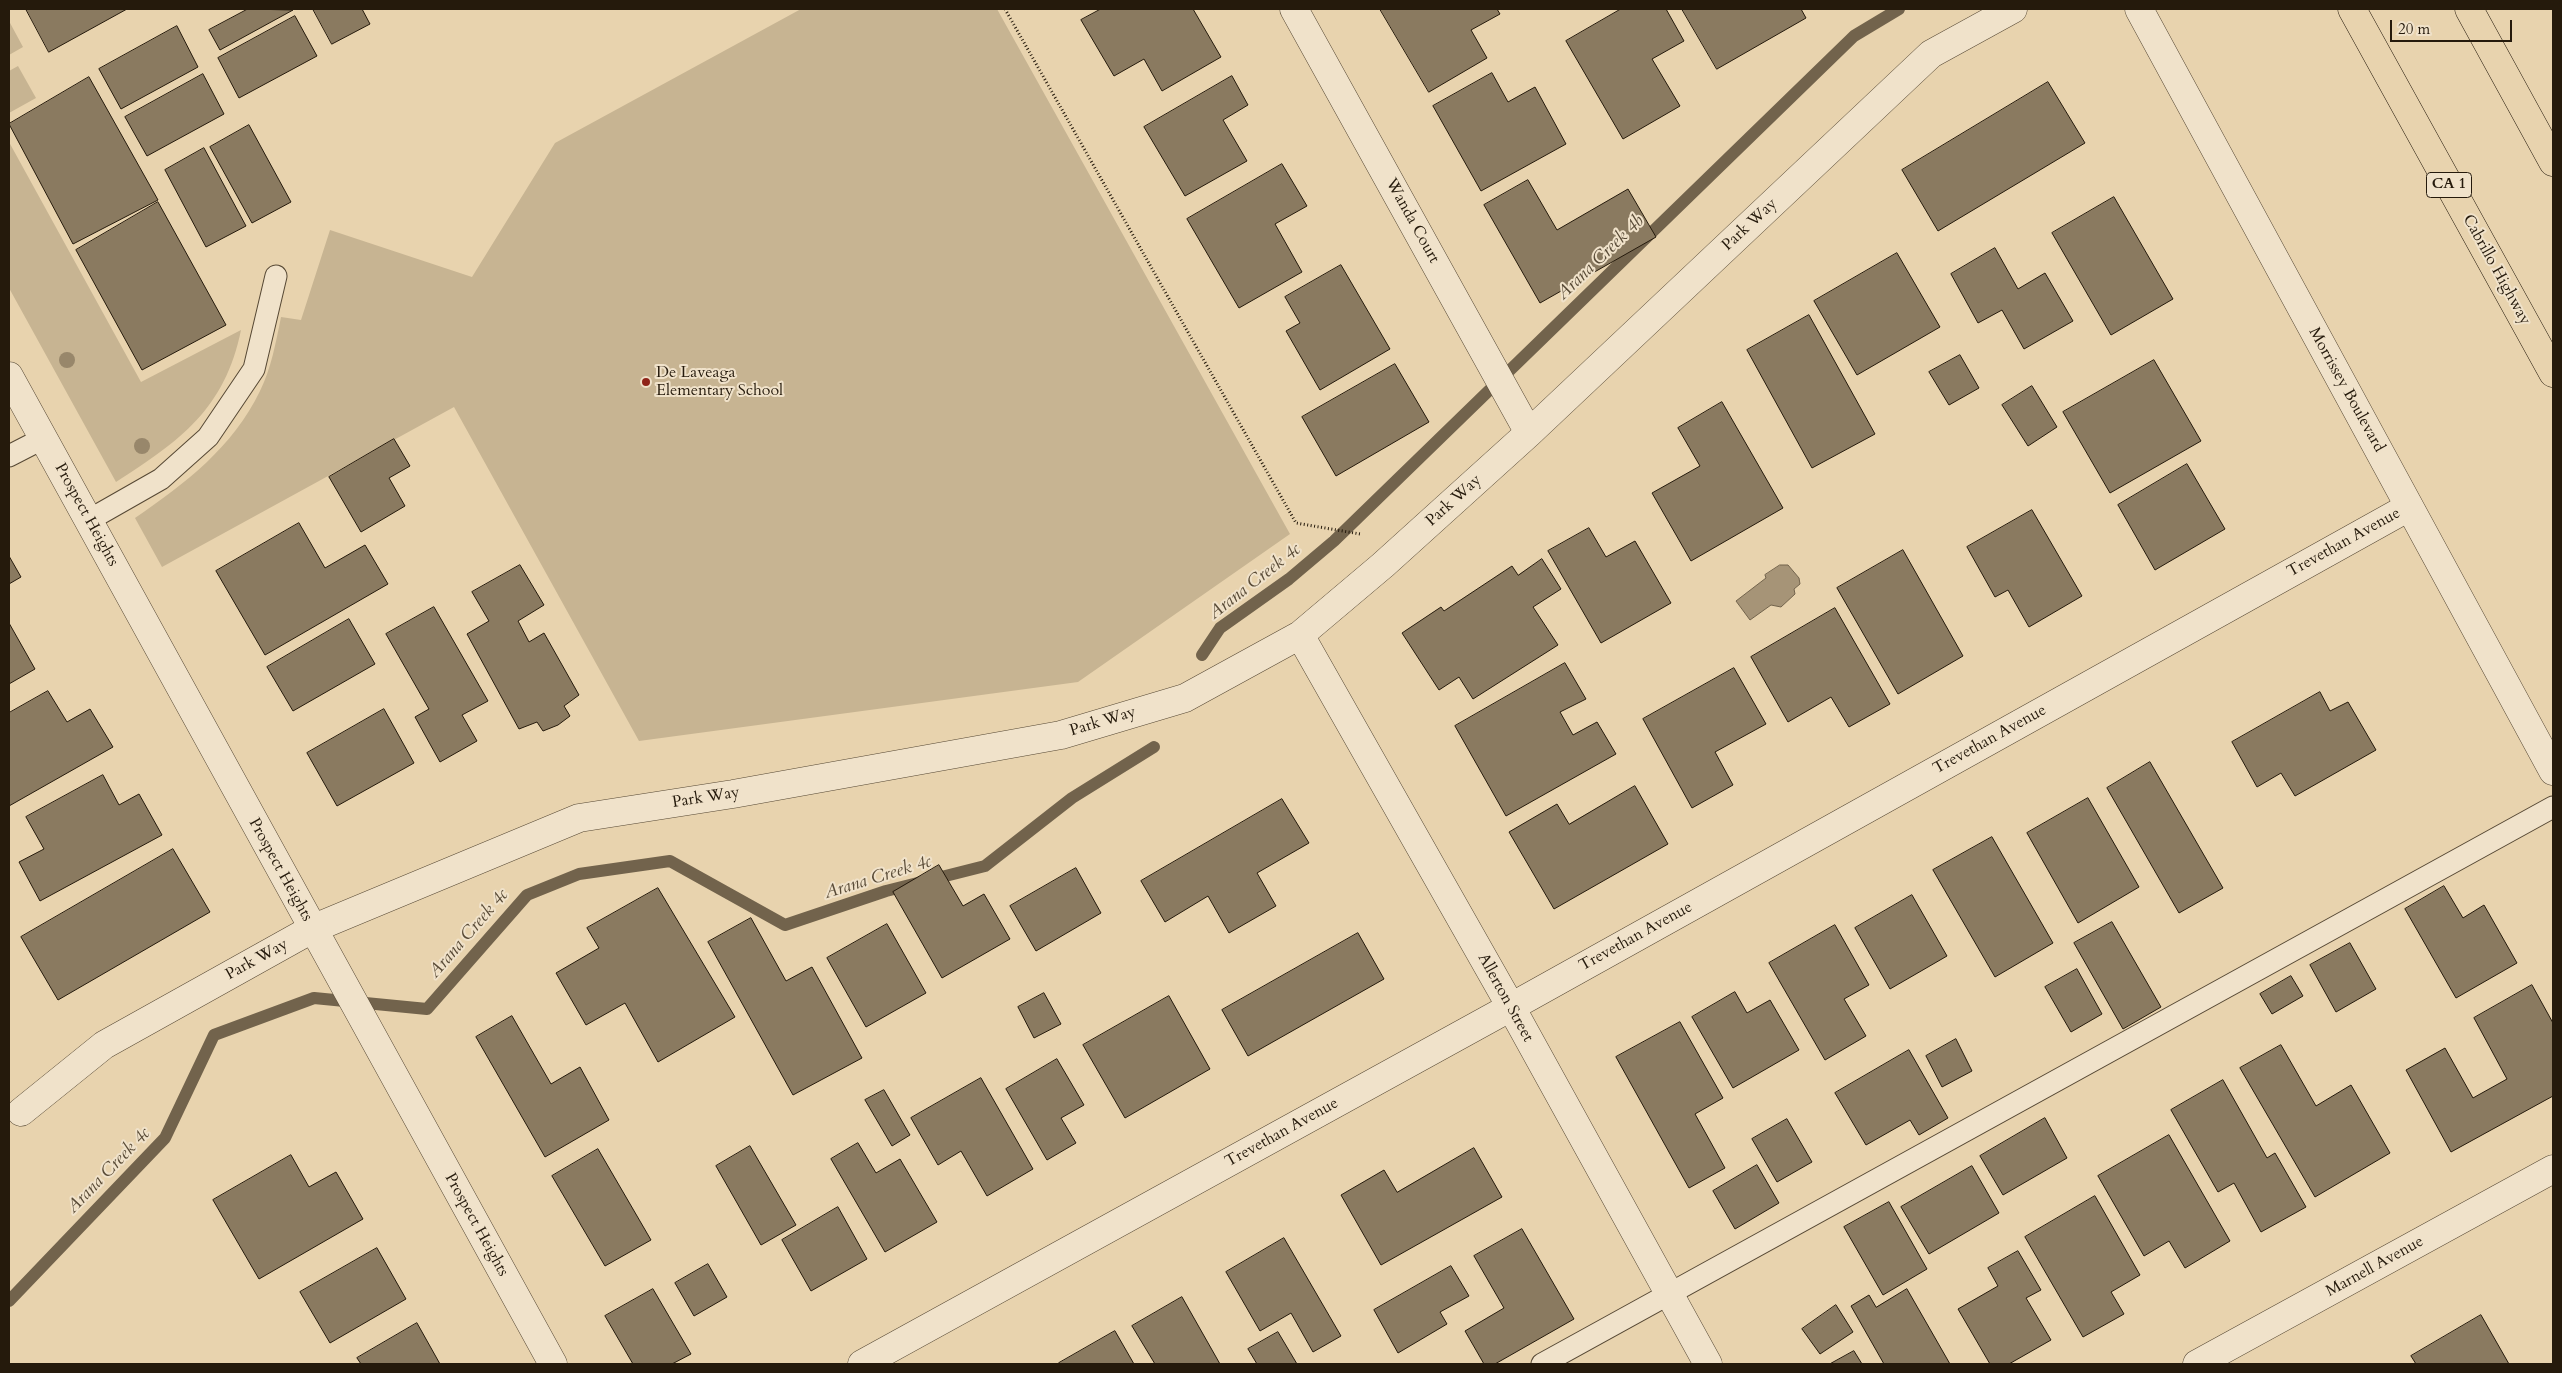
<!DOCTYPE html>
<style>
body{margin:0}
#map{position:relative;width:2562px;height:1373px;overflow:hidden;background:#e8d3ae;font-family:Cardo,serif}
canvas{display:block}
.frame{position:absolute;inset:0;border:10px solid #251a0c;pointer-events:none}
.scale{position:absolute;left:2390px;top:20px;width:122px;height:22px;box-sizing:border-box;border:2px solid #251a0c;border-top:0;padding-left:6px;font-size:15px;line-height:18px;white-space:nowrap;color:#251a0c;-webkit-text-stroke:4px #f0e2ca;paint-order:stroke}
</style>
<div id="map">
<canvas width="2562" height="1373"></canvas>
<div class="frame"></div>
<div class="scale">20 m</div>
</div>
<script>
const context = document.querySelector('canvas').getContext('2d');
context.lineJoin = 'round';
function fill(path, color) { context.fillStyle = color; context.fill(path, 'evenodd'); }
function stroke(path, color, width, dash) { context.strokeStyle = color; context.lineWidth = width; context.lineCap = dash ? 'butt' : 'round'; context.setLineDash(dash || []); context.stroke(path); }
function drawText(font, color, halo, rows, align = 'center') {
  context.font = font + ' Cardo,serif'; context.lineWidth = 4; context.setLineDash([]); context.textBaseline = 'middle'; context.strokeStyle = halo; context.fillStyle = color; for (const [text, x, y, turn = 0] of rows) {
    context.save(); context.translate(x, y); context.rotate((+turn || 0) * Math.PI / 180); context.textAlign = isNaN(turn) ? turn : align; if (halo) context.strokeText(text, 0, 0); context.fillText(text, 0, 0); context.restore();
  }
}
fill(new Path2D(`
 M801,9H997L1290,534L1078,682L639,741L454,407L162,567L135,518C186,483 233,447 260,391C271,369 276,342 281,317L301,320L330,230L472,277L555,143Z
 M9,21L23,47L9,55Z
 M18,66L36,98L9,113V71Z
 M9,142L141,382L241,330C225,409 180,441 116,482L9,288Z`), '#c7b492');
const water = new Path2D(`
 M1780,565H1788L1799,578L1800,584L1794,589L1795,594L1781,607L1771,605L1750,620L1736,601L1766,578L1765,575Z`);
fill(water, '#a69477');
stroke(water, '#72634c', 1);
stroke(new Path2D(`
 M1202,655L1220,628L1289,579L1334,541L1854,36L1899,9
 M9,1301L165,1138L214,1035L314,998L427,1009L527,895L579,874L670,861L785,925L886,891L985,866L1072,798L1154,747`), '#72634c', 12);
const building = new Path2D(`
 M26,9H127L49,52Z
 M248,9L293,10L220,50L209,30Z
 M313,9H362L370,24L332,44Z
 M1101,9H1193L1221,57L1162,91L1144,59L1114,76L1081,20Z
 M1380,9H1497L1500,14L1471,30L1487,58L1429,92Z
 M1621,9H1666L1684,41L1652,59L1680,106L1623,139L1566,41Z
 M1682,9H1801L1806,18L1717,69Z
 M295,16L317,56L239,98L218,58Z
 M177,26L198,67L121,109L99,69Z
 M1492,73L1508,102L1535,87L1566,144L1481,191L1433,106Z
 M203,74L224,114L147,156L125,117Z
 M1232,76L1248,105L1223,120L1247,161L1185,196L1144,127Z
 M89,77L158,200L73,244L9,124Z
 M2048,82L2085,143L1938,231L1902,170Z
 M249,125L291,202L252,223L210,147Z
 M204,148L246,226L206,247L165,170Z
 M1282,164L1307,206L1275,224L1302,272L1239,308L1187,219Z
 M1528,180L1557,230L1628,189L1656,237L1540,303L1484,205Z
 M2114,197L2173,299L2111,335L2052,233Z
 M158,202L226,325L142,370L76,250Z
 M1995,248L2018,289L2045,273L2073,321L2024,349L2002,310L1978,323L1951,274Z
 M1897,253L1940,327L1857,375L1814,301Z
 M1341,265L1390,349L1320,390L1286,331L1300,323L1285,297Z
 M1809,315L1875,434L1812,468L1747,350Z
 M1960,355L1979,388L1949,405L1929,372Z
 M2154,360L2201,441L2110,493L2063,412Z
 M1395,364L1429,422L1336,476L1302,417Z
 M2032,386L2057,427L2028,446L2002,405Z
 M1722,402L1783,508L1691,561L1652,493L1700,466L1678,428Z
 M394,439L410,466L389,478L405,506L361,532L329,477Z
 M2187,464L2225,529L2155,570L2118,505Z
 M2032,510L2082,596L2029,627L2008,590L1995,597L1967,547Z
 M299,523L325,568L365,545L388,584L265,655L216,571Z
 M1589,528L1606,557L1635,541L1671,603L1601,643L1548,551Z
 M1903,550L1963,656L1898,694L1837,588Z
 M9,556L21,577L9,584Z
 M1542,559L1561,589L1533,607L1558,645L1473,699L1459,677L1439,690L1402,633L1441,607L1444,611L1512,566L1518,575Z
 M520,565L544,605L518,621L529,642L544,633L579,695L564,706L570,716L558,725L543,731L537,722L519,729L467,634L489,621L472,592Z
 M434,607L488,701L462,715L477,741L440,762L415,717L429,709L386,634Z
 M1835,608L1890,704L1849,727L1831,697L1788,722L1751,657Z
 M349,619L375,664L293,711L267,667Z
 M9,623L35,669L9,684Z
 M1565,663L1586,699L1560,712L1573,735L1597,722L1616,754L1506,816L1455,726Z
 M1734,668L1766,724L1715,752L1733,785L1692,808L1643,719Z
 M48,691L67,722L90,709L113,747L9,806V713Z
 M2320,692L2330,711L2348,702L2376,750L2295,796L2281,773L2257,787L2232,742Z
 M384,709L414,763L337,806L307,753Z
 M2150,762L2223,888L2179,913L2107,788Z
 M103,775L119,805L139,794L162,835L40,901L19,862L44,849L26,817Z
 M1635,786L1668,844L1554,909L1509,832L1557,804L1569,824Z
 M2088,798L2139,887L2078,923L2027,833Z
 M1282,799L1309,843L1257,873L1276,906L1229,933L1208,896L1165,922L1141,881Z
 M1992,837L2053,943L1995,977L1933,870Z
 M173,849L210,912L58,1000L21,937Z
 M939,865L963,906L984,894L1010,939L942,978L893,892Z
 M1076,868L1101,913L1036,951L1010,906Z
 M2444,886L2463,918L2484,905L2517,963L2456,998L2405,909Z
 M658,888L735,1017L658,1062L625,1003L586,1025L556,973L599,948L587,928Z
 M1912,895L1947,956L1890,989L1855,928Z
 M751,918L786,981L812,967L862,1058L793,1095L708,942Z
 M2112,922L2161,1007L2123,1029L2074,943Z
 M887,924L926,993L866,1027L827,958Z
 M1835,925L1869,985L1844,999L1866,1036L1825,1060L1769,963Z
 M1358,933L1384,979L1248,1056L1222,1010Z
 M2350,943L2376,989L2336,1012L2310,965Z
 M2077,969L2102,1014L2071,1032L2045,987Z
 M2291,976L2303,996L2272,1014L2260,994Z
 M2532,985L2553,1023V1096L2451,1152L2406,1070L2445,1048L2473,1098L2507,1079L2474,1018Z
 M1735,992L1747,1013L1770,1000L1799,1050L1733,1088L1692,1017Z
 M1044,993L1061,1024L1034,1038L1018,1007Z
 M1169,996L1210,1069L1125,1118L1083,1045Z
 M512,1016L551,1084L580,1067L609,1120L545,1157L476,1037Z
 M1680,1022L1723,1098L1695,1114L1725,1168L1689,1188L1616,1057Z
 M1956,1039L1972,1071L1942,1087L1926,1056Z
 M2281,1045L2316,1106L2351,1085L2390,1153L2315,1197L2240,1068Z
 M1909,1050L1948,1118L1919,1135L1910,1120L1866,1145L1835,1093Z
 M1057,1059L1084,1105L1061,1118L1076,1143L1047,1160L1006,1089Z
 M981,1078L1033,1169L987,1196L961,1151L938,1165L911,1118Z
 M2223,1080L2267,1158L2275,1153L2306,1207L2261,1232L2234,1183L2218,1192L2171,1110Z
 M884,1090L910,1135L892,1146L865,1100Z
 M2045,1118L2067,1158L2003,1195L1980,1156Z
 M1787,1119L1812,1162L1777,1182L1752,1139Z
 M2169,1135L2230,1241L2185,1268L2169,1241L2144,1256L2098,1176Z
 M858,1143L876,1173L900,1159L937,1222L885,1252L831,1159Z
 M750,1146L796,1225L761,1245L716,1166Z
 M1474,1148L1502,1197L1381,1265L1341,1195L1384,1170L1397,1192Z
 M598,1149L651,1240L605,1266L552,1176Z
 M291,1155L309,1187L336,1172L363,1219L259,1279L213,1200Z
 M1757,1165L1779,1203L1735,1229L1713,1191Z
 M1972,1166L1999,1213L1929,1254L1901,1207Z
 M2095,1196L2140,1275L2111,1292L2124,1314L2083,1337L2025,1237Z
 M1889,1202L1927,1269L1883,1295L1844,1227Z
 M838,1207L867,1259L811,1291L782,1240Z
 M1522,1229L1574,1319L1495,1364H1484L1465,1331L1504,1308L1474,1256Z
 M1284,1238L1341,1336L1313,1352L1291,1313L1260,1331L1226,1272Z
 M377,1248L406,1299L330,1343L300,1292Z
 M2018,1251L2041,1290L2026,1298L2051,1340L2009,1364H1990L1958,1309L1998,1286L1988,1268Z
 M708,1264L727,1297L694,1316L675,1283Z
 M1451,1266L1469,1296L1440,1312L1447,1324L1398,1353L1374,1310Z
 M653,1289L691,1354L672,1364H633L605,1316Z
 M1907,1289L1950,1364H1884L1851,1306L1869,1295L1876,1307Z
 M1182,1297L1220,1364H1155L1132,1326Z
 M1836,1305L1853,1332L1820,1354L1802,1329Z
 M2481,1315L2509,1364H2416L2411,1356Z
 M417,1323L440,1364H361L357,1358Z
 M1115,1331L1134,1364H1060L1059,1363Z
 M1278,1332L1297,1364H1257L1248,1349Z
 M1854,1351L1862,1364H1830Z`);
fill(building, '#8a7a60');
stroke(building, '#251a0c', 1);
const service = new Path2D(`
 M9,456L44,438
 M89,520L161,479L208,437L254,369L276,276
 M1542,1364L2553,807`);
const minor = new Path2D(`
 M1294,9L1529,433
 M1300,635L1511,1007L1708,1364
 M21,1112L104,1045L312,929L579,818L733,794L1061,735L1185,698L1300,635L1383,565L1529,433L1931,54L2013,9
 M862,1364L1511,1007L2409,507
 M2197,1364L2553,1169`);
const tertiary = new Path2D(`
 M2139,9L2553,771
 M9,376L553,1364`);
const motorway = new Path2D(`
 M2352,9L2553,373
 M2469,9L2553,162`);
stroke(service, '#564834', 23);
stroke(minor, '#564834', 29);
stroke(tertiary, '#564834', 29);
stroke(motorway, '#251a0c', 29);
stroke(new Path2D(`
 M1005,9L1296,523L1360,534`), '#251a0c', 3, [1, 2.5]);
stroke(service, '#f0e2ca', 21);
stroke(minor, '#f0e2ca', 28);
stroke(tertiary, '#f0e2ca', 28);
stroke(motorway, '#e8d3ae', 28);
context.fillStyle = '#98876b';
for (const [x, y] of [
 [67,360],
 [142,446]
]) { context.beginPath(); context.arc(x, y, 8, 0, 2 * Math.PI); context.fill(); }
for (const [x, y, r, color] of [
 [646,382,5,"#8f2418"]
]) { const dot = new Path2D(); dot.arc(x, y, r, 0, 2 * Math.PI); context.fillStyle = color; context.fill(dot); stroke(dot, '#f0e2ca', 2); }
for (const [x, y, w] of [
 [2449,185,45]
]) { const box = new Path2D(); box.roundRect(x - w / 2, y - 12.5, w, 25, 4); context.fillStyle = '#f0e2ca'; context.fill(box); stroke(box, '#251a0c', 1); }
drawText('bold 15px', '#251a0c', null, [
 ["CA 1",2449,185]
]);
drawText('16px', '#251a0c', '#f0e2ca', [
 ["Wanda Court",1412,221,61],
 ["Park Way",1750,225,-43],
 ["Cabrillo Highway",2496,270,61],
 ["Morrissey Boulevard",2346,390,61],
 ["Park Way",1454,501,-42],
 ["Prospect Heights",86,515,61],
 ["Trevethan Avenue",2344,543,-29],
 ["Park Way",1103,722,-17],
 ["Trevethan Avenue",1990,740,-29],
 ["Park Way",706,798,-9],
 ["Prospect Heights",280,870,61],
 ["Trevethan Avenue",1636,937,-29],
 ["Park Way",257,960,-29],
 ["Allerton Street",1505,998,61],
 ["Trevethan Avenue",1282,1133,-29],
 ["Prospect Heights",476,1225,61],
 ["Marnell Avenue",2375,1267,-29]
]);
drawText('16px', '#251a0c', '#f0e2ca', [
 ["De Laveaga",656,373],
 ["Elementary School",656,391]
], 'left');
drawText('italic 18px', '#594b37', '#f0e2ca', [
 ["Arana Creek 4b",1601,258,-44],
 ["Arana Creek 4c",1255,582,-38],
 ["Arana Creek 4c",878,878,-17],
 ["Arana Creek 4c",469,934,-49],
 ["Arana Creek 4c",109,1171,-46]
]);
</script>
